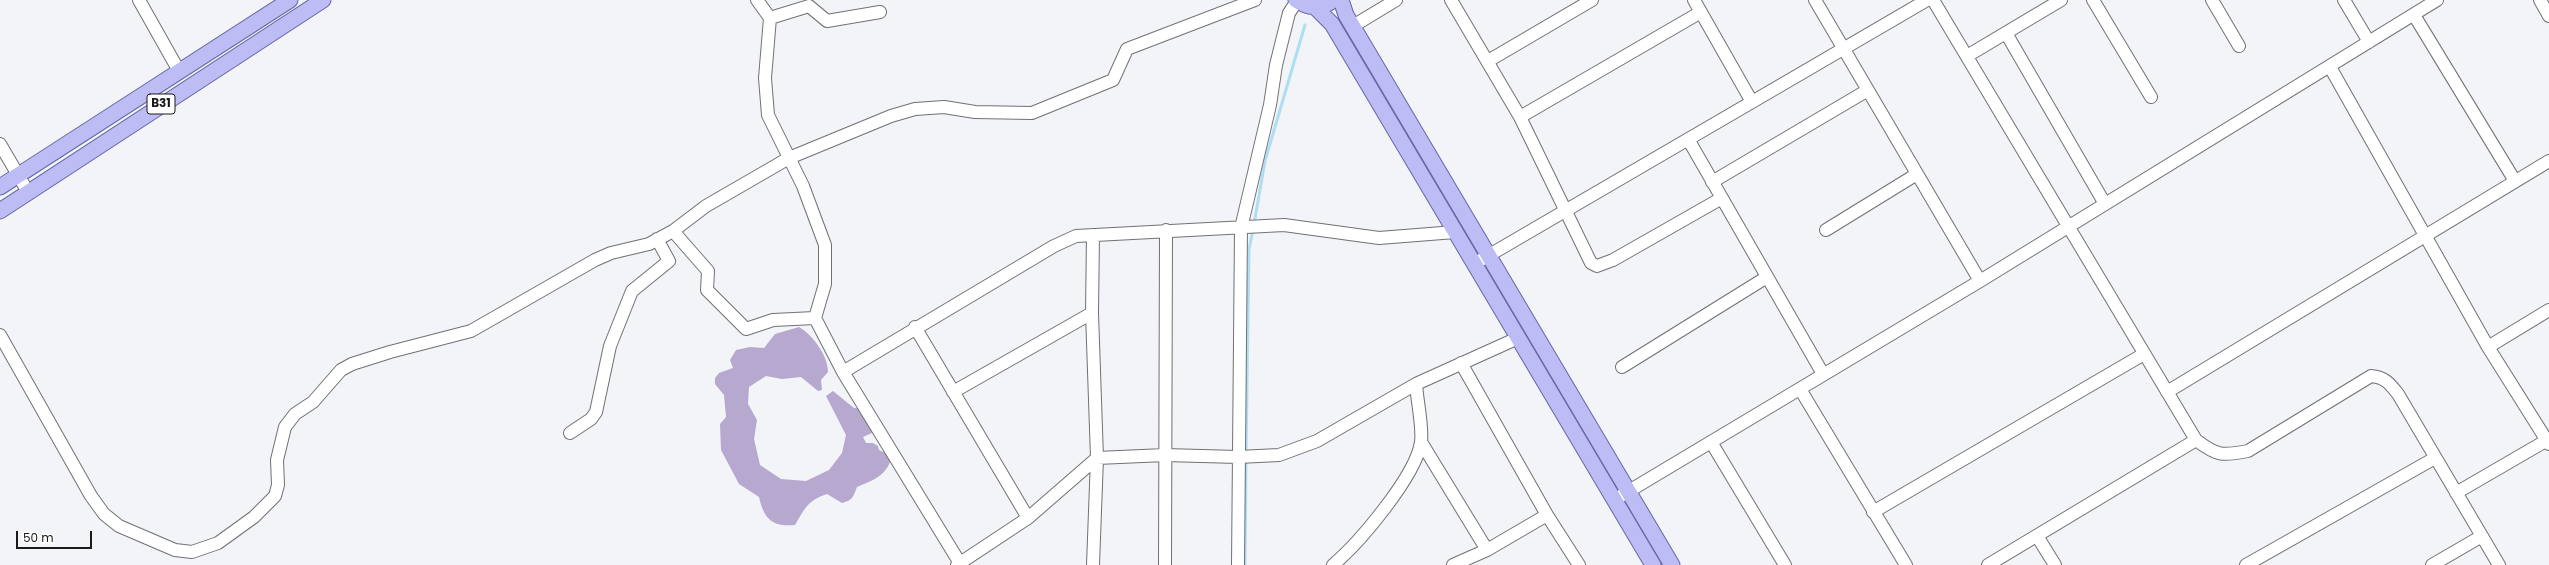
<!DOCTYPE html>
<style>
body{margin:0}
#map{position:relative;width:2549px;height:565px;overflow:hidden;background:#f2f4f7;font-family:Poppins,sans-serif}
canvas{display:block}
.scale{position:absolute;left:16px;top:531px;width:76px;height:18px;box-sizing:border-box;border:2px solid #1a1a1b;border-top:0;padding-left:5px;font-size:12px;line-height:14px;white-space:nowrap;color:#1a1a1b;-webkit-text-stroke:3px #fff;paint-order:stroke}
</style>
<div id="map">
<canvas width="2549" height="565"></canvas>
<div class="scale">50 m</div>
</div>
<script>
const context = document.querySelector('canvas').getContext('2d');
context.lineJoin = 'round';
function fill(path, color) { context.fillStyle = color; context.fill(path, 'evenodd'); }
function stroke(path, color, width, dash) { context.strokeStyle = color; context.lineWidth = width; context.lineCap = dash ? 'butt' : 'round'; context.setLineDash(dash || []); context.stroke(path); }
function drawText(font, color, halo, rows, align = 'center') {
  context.font = font + ' Poppins,sans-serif'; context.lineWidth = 3; context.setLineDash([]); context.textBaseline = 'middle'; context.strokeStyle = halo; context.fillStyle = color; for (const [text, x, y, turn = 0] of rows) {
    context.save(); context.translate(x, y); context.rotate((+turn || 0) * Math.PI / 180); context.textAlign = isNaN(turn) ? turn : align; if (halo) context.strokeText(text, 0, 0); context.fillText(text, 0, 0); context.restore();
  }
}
fill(new Path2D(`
 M799,327C813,335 828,356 828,372L821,380L822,390L818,391L801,377L782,379L766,376L749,387L748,404L757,420L754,439L760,465L781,479L806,481L829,470L842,453L846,435L826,396L833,391L854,408H859L870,424L872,433L863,437L866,443H873L878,446L879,450L887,454L890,462C884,477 871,481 857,487C853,497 853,500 842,503L827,494C807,501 806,507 795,525C772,527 764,519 759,497L739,484L721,450L720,424L726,417L724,395L715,384V378L719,373L733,368L730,360L736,350L750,347L764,348L775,334Z`), '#b6a8cf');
stroke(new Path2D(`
 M1254,224L1265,161L1305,25
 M1246,453L1249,250L1253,229
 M1245,565L1246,459`), '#afdef3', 3);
const minor = new Path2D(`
 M139,0L179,71
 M757,0L770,18L765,78L768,115L803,186L825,245V284L815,318L843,372L961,565
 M1451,0L1520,117L1591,263L1597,266L1613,260L1722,198
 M1694,0L1752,102
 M1815,0L1980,281
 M1933,0L2196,440C2217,456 2222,456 2248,451L2371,376C2385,377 2390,384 2398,394L2499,565
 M2093,0L2151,97
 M2212,0L2239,46
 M2344,0L2369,42
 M2540,0L2549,16
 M2414,15L2515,181
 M770,18L809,6L827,21L880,12
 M1353,26L1396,0
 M2006,33L2105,204
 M1967,56L2061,0
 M1488,61L1592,0
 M2330,67L2488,347L2549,444
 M1520,117L1701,12
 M1688,139L1823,374
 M0,144L28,192
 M1712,182L1868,90
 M1826,230L1917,174
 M673,231L708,271L707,290L746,329L773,320L815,318
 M1093,235L1092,313L1097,458L1093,565
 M1474,264L1927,0
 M915,327L1028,518
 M0,335L91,496L104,514L119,526L175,550L192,552L218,543L254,517L275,496L278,485L277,460L285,427L295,414L313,402L341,370L352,364L390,352L471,331L595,260L611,253L649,244L673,231L706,206L789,158L891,116L915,109L944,107L975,112L1032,113L1113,80L1127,49L1255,0
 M2488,347L2549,310
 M1461,363L1547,515L1579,565
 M1622,367L1767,277
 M843,372L1054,246L1076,236L1284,225L1379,238L1455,232
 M1800,389L1906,565
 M953,392L1092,313
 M2167,392L2549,161
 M570,433L591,419L596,412L610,346L632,291L669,261L657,239
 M1421,442L1487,550
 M1711,442L1785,565
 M2456,493L2549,439
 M1614,500L1980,281L2437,0
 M1873,512L2144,354
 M2037,536L2055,565
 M957,565L1028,518L1097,458L1165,455L1238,457L1279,455L1317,441L1416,384L1518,338
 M1165,565L1166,230
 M1238,565L1241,228L1270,105L1276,65L1289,13L1297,1
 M1333,565C1359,543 1416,476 1421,442C1423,426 1417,401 1416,384
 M1453,565L1487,550L1547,515
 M1988,565L2196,440
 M2246,565L2435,458
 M2432,565L2482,536`);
const major = new Path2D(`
 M1296,0C1307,8 1322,10 1333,0
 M1341,0L1346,15L1672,565
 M1315,7L1332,24L1653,565
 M0,187L290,0
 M0,211L323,0`);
stroke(minor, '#6f7173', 14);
stroke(major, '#6766a4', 17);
stroke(minor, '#fff', 12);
stroke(major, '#bdbcf4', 15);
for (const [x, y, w] of [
 [161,104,28]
]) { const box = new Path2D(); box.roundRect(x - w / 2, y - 10, w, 20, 3); context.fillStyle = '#fff'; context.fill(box); stroke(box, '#1a1a1b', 1); }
drawText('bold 12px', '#1a1a1b', null, [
 ["B31",161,104]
]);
</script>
